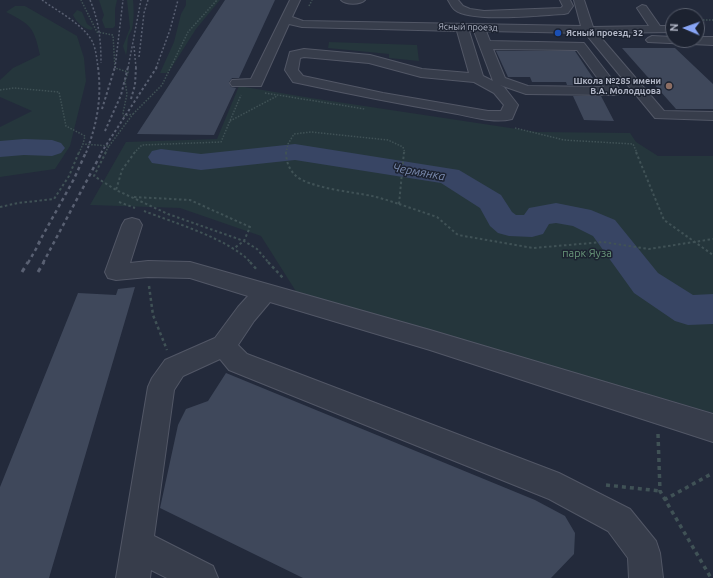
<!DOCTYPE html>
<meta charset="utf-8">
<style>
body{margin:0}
#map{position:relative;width:713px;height:578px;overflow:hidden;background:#232a3b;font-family:Ubuntu,sans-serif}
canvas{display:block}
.north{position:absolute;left:665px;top:8px;width:40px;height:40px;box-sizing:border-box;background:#1c2230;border:1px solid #585e6c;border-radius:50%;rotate:272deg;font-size:11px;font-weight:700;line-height:16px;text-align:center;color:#b2b7c7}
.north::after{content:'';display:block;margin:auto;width:14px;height:18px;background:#88a5f6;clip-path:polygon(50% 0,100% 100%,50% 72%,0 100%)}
</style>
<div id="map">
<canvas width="713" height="578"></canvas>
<div class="north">N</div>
</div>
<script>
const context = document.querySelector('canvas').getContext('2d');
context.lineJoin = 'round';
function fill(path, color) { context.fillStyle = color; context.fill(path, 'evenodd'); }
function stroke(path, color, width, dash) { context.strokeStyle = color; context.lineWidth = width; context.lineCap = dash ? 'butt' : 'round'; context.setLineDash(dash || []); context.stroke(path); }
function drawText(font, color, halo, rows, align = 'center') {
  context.font = font + ' Ubuntu,sans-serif'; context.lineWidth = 3; context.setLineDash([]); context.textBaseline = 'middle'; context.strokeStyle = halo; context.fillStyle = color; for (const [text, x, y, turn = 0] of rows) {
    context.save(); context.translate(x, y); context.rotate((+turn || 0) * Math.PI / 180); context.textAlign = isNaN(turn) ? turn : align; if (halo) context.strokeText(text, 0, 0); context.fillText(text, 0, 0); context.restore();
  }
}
fill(new Path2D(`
 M99,0H117L115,9V26L113,28H105L102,20L104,15Z
 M127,0H133C134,9 134,21 132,29C131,32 128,35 128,38C127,45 128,48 126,55L123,46L130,28Z
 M186,0H220L196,29L170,70L166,73H160L174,42L181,14L186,5Z
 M15,6H25L77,36L84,58L86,81L70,146L55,169L0,177V127L32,111L0,97V80L13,68L40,55C34,28 32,25 6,12Z
 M77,10L82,12L87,24L93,28L91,30C84,29 76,22 73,15Z
 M329,42L417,45L419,61L389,58V54L328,48Z
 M239,86L311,98L537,132L630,133L636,142L658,156H713V413L297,293L261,236L180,208L90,205L126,142L217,139Z`), '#25363c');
fill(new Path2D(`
 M24,139L52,140L61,143L65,148L61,153L52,156L24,155L0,157V141Z
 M295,144L459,170L501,195L512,212L516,215H524L529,208L556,203L591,210L615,220L658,273L693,295L713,294V324L688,325L675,321L634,293L593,236L573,226L556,223L549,224L543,234L532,237L509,236L498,233L490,226L480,208L441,183L295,160L201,170L152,163L148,157L152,151L161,149L201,154Z`), '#384564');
fill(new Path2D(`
 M225,0H275L239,78H232L229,82L231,87L236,88L214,135L137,134Z
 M622,48H675L713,84V109H676Z
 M496,51H575L593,78H590L595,85H567L566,82H532L530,77H508Z
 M573,96H601L614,121L584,120Z
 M135,287L49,578H0V487L78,293L116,295L118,289Z
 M226,373L535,500L565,516L575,533L574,554L551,578H303L160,508L178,425L186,409L208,401Z`), '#3f485b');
const minor = new Path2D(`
 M290,0H300L292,17L303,21L581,26L574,0H584L593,27L649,26L637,8L642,5L646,6L660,26H673V32L597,33L664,111L713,112V120L655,118L585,33L486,31L490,41L584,43L621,91L619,94L614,95L526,94L500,85L504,87L518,105L512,119C493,124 470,116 452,113C400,104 349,94 298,83L293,82L285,70L290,52L304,49L370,55L422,69L469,73L457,31L302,27L289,24L261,86H232L230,83L232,80L251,79ZM469,31H474L493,81L483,76ZM493,49L577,50L604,87L528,86L505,78ZM304,57L369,63L421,77L474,82L494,93L504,105L501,111H488L383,93L303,76L298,70L300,58Z
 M341,0H365C360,5 346,5 341,0Z
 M448,0H458L463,6L470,9L484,11L561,8L563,6L560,0H570L573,6L568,13L564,14C542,15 471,23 455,10C452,8 450,3 448,0Z
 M652,36L673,37V40H697V37H713V45L648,42L646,40L648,38Z
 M132,218L139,220L142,225L130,263L148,261L190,262L430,330L713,414V442L430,350L270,302L254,321L238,345L247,354L559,473L630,509L656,541L660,553L663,578H629L628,558L608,531L549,499L229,370L220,359L183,376L174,390L154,536L213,566L218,578H167L151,570L150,578H116L148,387L152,378L165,360L215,338L238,307L248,296L190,278L148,277L116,280L108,278L105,272L122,225L125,220Z`);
stroke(minor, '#525766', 2);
stroke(new Path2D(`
 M309,6L312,0
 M697,20H713
 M0,90L14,88L59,92L66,126L85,136L83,144L109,146L133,114L124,116L123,113L127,94L125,81L128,72L115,68L113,35L97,32L81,0
 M265,93L365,109
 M133,114L162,85L188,32L217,0
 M230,121L277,96
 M515,128L564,140L633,144L637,153
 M79,153L83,144
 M105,153L109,146
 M134,153L142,145L221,142L241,95
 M286,153L288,144L294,134L311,132L388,140L403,147L405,153`), '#405256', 1.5, [1.5, 1.5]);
stroke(new Path2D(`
 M106,152L94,176L116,190
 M135,152L122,170L116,190L168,214L244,241L257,249L269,263
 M286,152C286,161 289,169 295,175C308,188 353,192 372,196C381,198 390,201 399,204
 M636,152L664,220L713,255
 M134,197L190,200L250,227L244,241L233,249
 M119,202L135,208
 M399,204L437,217L458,235L533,248L603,242L649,249L713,239
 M399,204L404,152
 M0,207L18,203L54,199L69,176L79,152
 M144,211C172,222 232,240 251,263`), '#405256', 2, [2.5, 2.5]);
stroke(new Path2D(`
 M250,262L258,271
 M268,262L283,278
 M149,286L153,315L167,350`), '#405256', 2.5, [3, 3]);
stroke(new Path2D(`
 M658,434L660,491L711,578
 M606,485L660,491
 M664,500L713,473`), '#405256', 3.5, [4, 4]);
fill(minor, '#373d4b');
stroke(new Path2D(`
 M42,0C57,11 85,25 93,43C96,50 97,60 98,68
 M90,0C99,21 101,41 101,63
 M134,46L136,68
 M139,57L144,13L148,0
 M115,68L123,0
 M128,68L141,0
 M156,68L170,30L178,0`), '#596072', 1.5, [2, 2]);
stroke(new Path2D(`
 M131,99L135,85L136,67
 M102,109L115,67
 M105,131L121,95L128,67
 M86,153C97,124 102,98 98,67
 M101,153L157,67`), '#596072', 2, [2.5, 2.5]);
stroke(new Path2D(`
 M38,244L74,179L86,152
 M28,263L41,240
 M43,263L102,152`), '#596072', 2.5, [3.5, 3.5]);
stroke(new Path2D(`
 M22,272L28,262
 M38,272L44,262`), '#596072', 3, [4.5, 4.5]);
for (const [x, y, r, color] of [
 [558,33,4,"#1a4fb4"],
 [669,86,4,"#8d6e63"]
]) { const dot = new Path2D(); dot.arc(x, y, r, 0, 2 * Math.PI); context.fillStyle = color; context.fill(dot); stroke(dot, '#1c2230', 1.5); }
drawText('9px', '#b2b7c7', '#1c2230', [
 ["Ясный проезд",468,27,1]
]);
drawText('bold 9px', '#b2b7c7', '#1c2230', [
 ["Ясный проезд, 32",566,33],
 ["Школа №285 имени",661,81,"right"],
 ["В.А. Молодцова",661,91,"right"]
], 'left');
drawText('11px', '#69977a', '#1c2230', [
 ["парк Яуза",587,253]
]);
drawText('italic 12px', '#7a8aae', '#1c2230', [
 ["Чермянка",419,172,10]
]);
</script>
